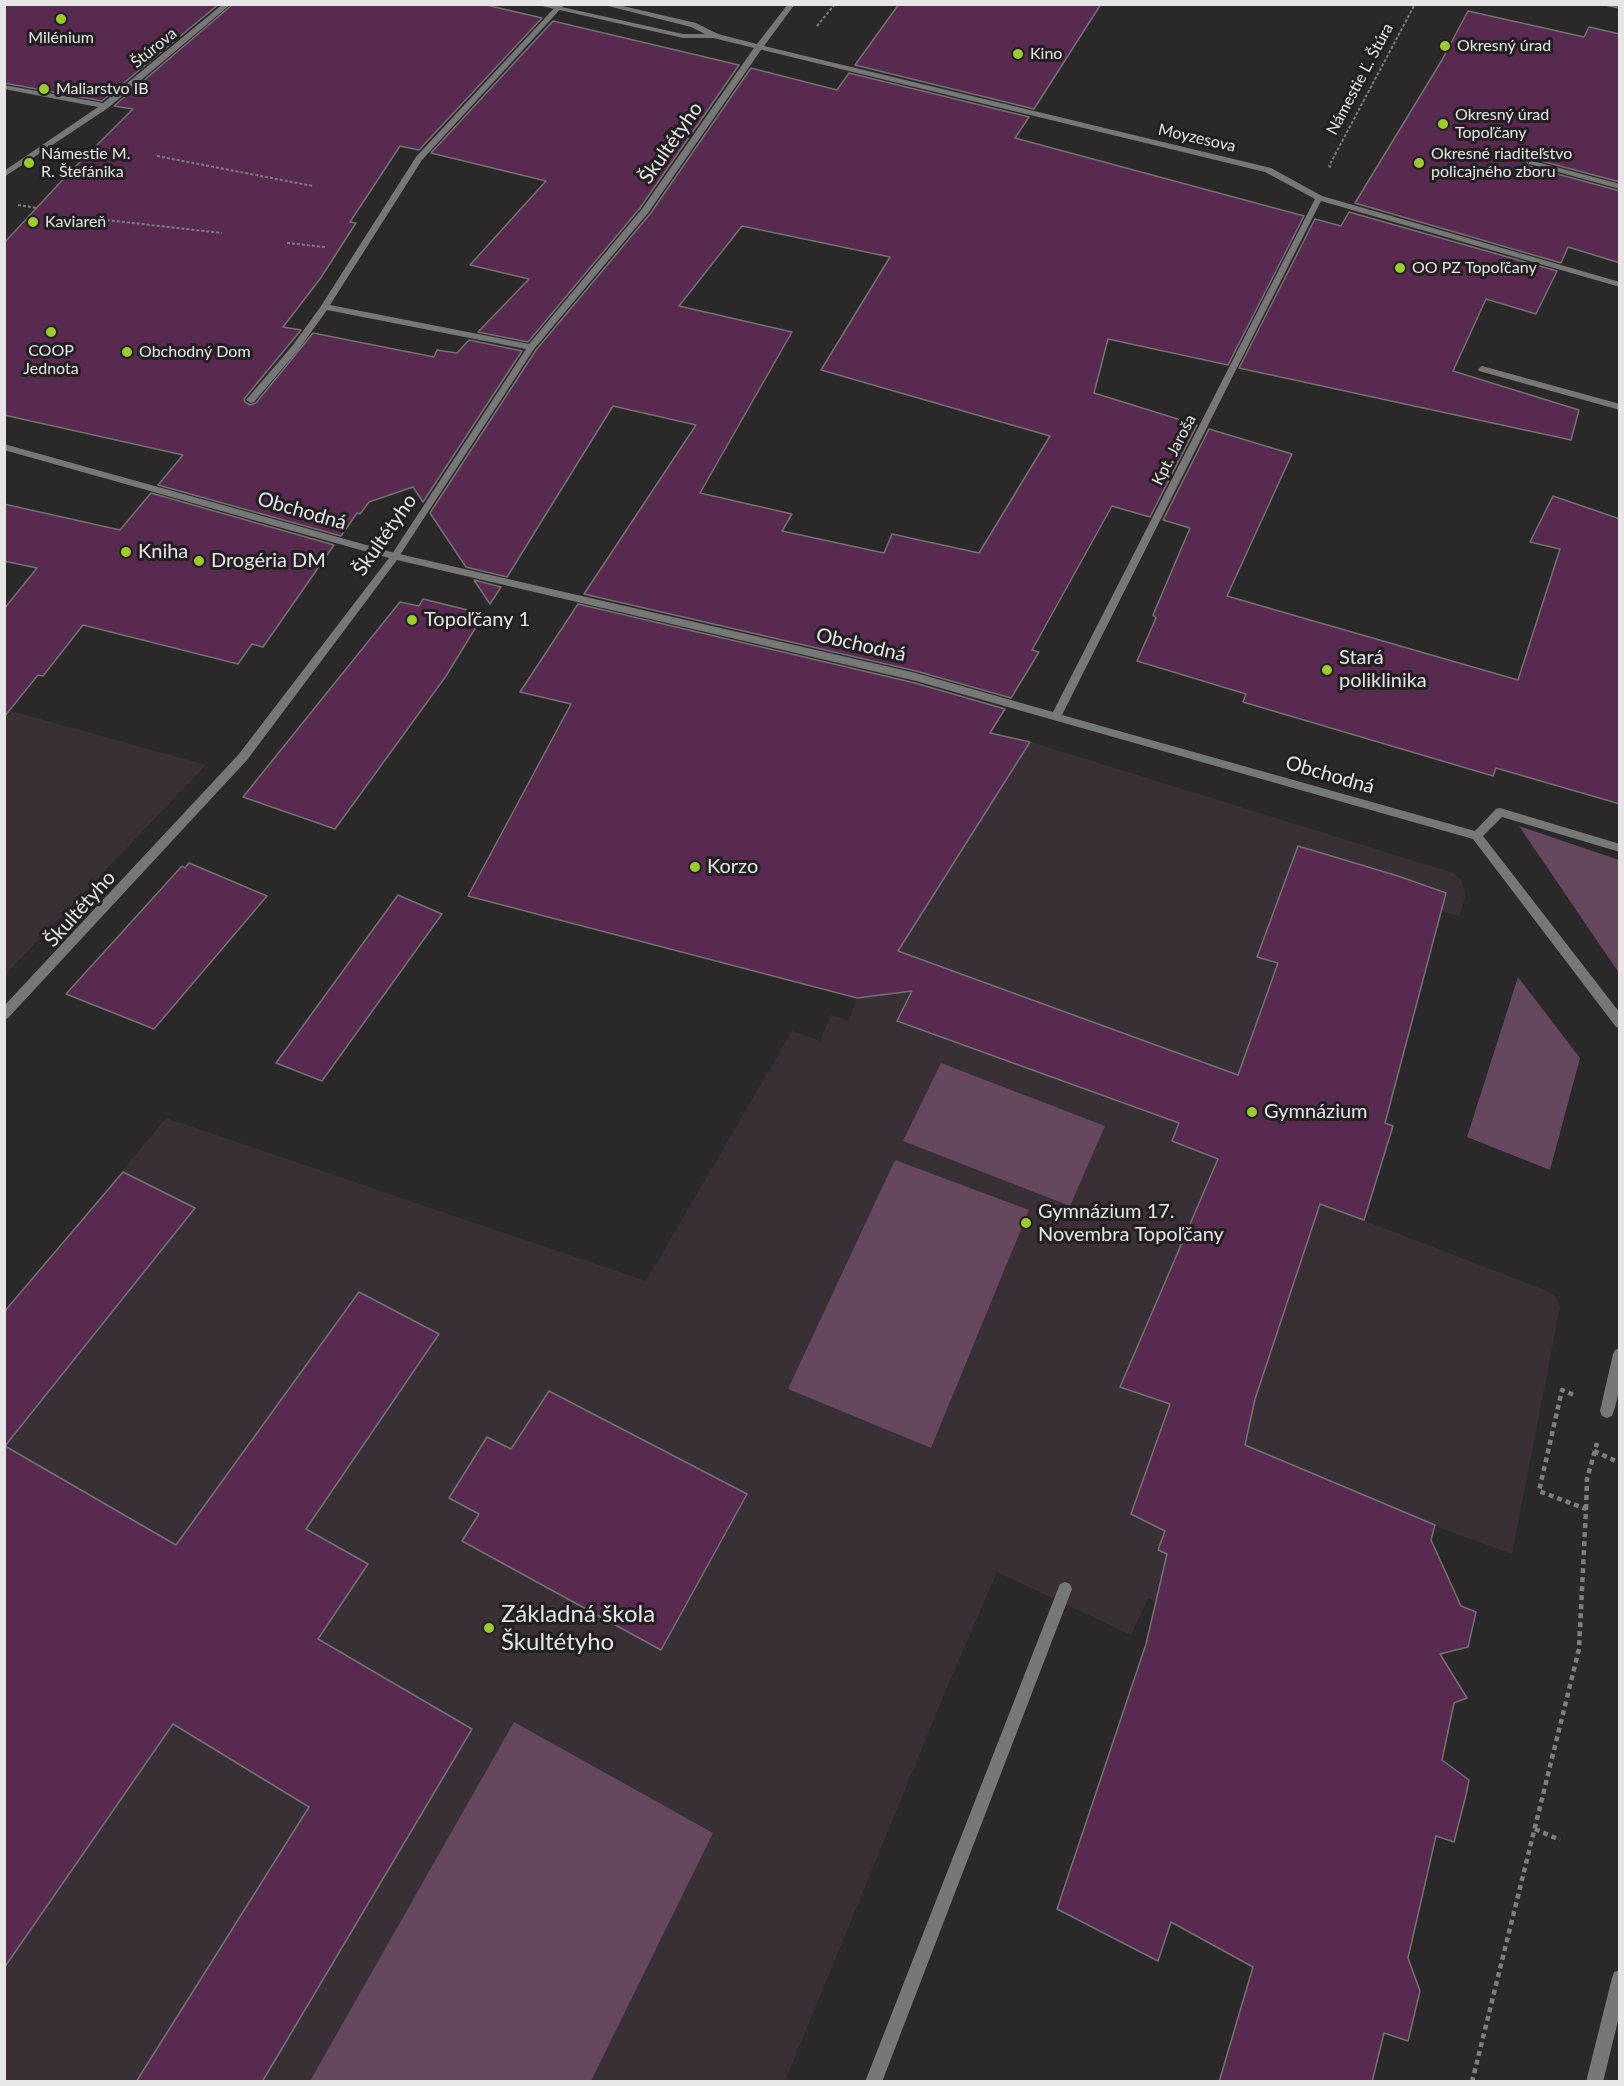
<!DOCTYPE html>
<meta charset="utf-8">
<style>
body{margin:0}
#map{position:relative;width:1624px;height:2086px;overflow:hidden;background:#2b282a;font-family:Lato,sans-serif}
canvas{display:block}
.frame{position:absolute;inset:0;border:6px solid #e7e5e6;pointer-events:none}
</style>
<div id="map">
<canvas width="1624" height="2086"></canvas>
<div class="frame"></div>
</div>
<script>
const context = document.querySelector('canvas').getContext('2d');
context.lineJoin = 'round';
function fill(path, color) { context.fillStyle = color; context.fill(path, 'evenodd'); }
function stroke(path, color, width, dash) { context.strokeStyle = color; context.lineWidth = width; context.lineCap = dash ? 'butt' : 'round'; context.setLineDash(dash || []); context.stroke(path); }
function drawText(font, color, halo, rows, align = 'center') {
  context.font = font + ' Lato,sans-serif'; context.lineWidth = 6; context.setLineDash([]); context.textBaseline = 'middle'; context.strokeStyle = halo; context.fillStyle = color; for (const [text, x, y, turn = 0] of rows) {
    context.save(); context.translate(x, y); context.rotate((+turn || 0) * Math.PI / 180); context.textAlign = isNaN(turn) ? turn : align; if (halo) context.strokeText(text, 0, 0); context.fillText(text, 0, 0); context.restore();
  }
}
fill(new Path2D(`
 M4,709L206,765L5,975H4Z
 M1031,742L1453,873L1461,880L1466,895L1459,916L1441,911L1324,1101L1393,1126L1365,1221L1545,1290L1556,1297L1560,1307L1512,1554L1435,1526L1387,1706L1148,1598L1131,1635L997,1572L948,1685L785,2081L5,2082V1312L166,1118L646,1281L792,1031L820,1041L831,1015L849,1021L857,998L869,997Z`), '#383036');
fill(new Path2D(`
 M1519,826L1619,860V973Z
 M1518,977L1580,1058L1550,1170L1467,1137Z
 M941,1063L1105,1126L1070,1206L903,1141Z
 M895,1160L1029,1210L931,1448L788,1389Z
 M514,1722L713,1833L591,2081H310Z`), '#65475e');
const building = new Path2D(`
 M4,4H219L102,101L4,83Z
 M233,4H482L542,18L419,150L400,146L350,222L356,223L320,279L283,327L301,330L244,399L245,402L250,405L256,403L313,333L434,357L437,350L457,353L469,340L522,351L423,502L413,487L369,502L360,514L357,513L341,536L158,485L183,455L4,415V243L69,173L133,109L114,106Z
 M899,4H1101L1034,109L855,65Z
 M1468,11L1584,37L1589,27L1620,34V182L1530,158L1527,160L1528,166L1620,191V263L1568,247L1561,263L1355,203L1442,60Z
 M553,21L739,65L640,208L528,342L478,332L529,279L470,265L546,181L431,153Z
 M751,68L837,90L849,73L1029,117L1015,138L1304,216L1228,365L1108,339L1094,393L1197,425L1150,517L1112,506L1032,650L1039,652L1011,698L916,671L584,594L696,425L613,406L507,577L466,567L430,513L536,350L650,214ZM742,226L890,257L821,370L1050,436L979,553L892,534L884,553L782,531L792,514L700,493L792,332L679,306Z
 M1349,212L1557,271L1536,314L1486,299L1453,371L1579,410L1571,440L1239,368L1315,219L1341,226Z
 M1209,429L1292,454L1227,596L1518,680L1560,549L1530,542L1553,496L1620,519V804L1496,768L1493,776L1243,702L1246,694L1137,661L1156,618L1153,615L1190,528L1163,520Z
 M151,493L334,545L263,647L252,644L238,664L83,625L43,676L38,675L4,717V609L37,568L4,561V504L120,530Z
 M474,580L501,587L490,604Z
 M423,599L484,614L446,676L335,829L243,797L400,602L419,606Z
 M578,604L915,683L1005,709L990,733L1030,742L898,951L1238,1075L1278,963L1257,957L1298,846L1398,876L1446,893L1385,1123L1393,1126L1364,1220L1320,1204L1255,1399L1245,1445L1435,1525L1431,1540L1461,1606L1476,1612L1468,1647L1440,1654L1467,1698L1454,1703L1442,1760L1469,1780L1466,1795L1454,1842L1436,1836L1408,1958L1420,1991L1408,2041L1384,2033L1372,2082H1219L1253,1967L1171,1922L1158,1961L1057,1909L1146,1644L1167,1554L1158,1550L1165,1531L1131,1514L1170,1404L1120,1387L1218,1159L1172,1141L1179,1123L897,1021L912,991L857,998L468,896L571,704L520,692Z
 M189,863L267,896L154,1029L66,994L182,866L185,868Z
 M398,895L442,914L322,1081L276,1063Z
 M123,1172L195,1208L5,1446L176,1545L359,1292L439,1334L306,1529L368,1564L318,1639L472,1729L262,2082H136L309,1807L173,1724L4,1968V1312Z
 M549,1391L747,1494L661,1650L462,1541L479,1514L449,1498L487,1437L511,1449Z`);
fill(building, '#582a4f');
stroke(building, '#757174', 1.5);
stroke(new Path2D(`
 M817,26L835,4
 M157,156L313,186
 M1331,167L1329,166L1415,4
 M18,205L38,208
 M97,219L222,233
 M287,243L325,247`), '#807d7f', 2, [3, 2]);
stroke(new Path2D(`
 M1594,1451L1620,1463
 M1586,1509L1587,1479L1597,1443
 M1535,1829L1560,1840
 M1472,2082L1579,1649L1586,1509L1539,1491L1562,1390L1574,1395`), '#807d7f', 4.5, [5, 4]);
fill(new Path2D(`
 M558,4H565L422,160L330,305L529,344L642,209L756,45L763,47L648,213L534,349L398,558H392V554L526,349L327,310L299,349L254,402L251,403L246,400L293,345L321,306L416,157Z
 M1529,160L1620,184V189L1529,164Z
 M1482,366L1620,404V410L1479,371L1478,369Z
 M1065,1582L1070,1584L1072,1589L882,2082H865L1058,1589L1060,1584Z
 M1620,1970V2013L1603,2082H1586L1612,1978L1614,1972Z`), '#787778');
fill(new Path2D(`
 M223,4H231L108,108L4,177V171L98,107L4,89V85L103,103Z
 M533,4H548L683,34H705L691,27L600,4H614L696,23L718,34L757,44L788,4H795L764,46L1271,168L1322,196L1620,282V287L1321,201L1062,715L1475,831L1496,809L1500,808L1620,844V852L1502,817L1483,836L1620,1013V1028L1616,1027L1473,839L916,681L397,560L247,760L8,1018L4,1020V1006L239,754L389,558L4,450V444L395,553L916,673L1053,712L1315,199L1265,172L713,38H683Z
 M1606,4L1620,5V9L1606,6Z
 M1620,1348C1620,1371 1621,1394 1612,1416L1607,1418L1602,1416L1600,1411L1613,1354L1615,1350Z`), '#787778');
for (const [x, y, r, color] of [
 [61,19,6,"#9dca31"],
 [1445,46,6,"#9dca31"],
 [1018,54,6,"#9dca31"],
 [44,89,6,"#9dca31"],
 [1443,124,6,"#9dca31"],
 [29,163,6,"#9dca31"],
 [1419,163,6,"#9dca31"],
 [33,222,6,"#9dca31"],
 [1400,268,6,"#9dca31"],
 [51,332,6,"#9dca31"],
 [127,352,6,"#9dca31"],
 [126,552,6,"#9dca31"],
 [199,561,6,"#9dca31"],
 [412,620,6,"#9dca31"],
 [1327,670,6,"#9dca31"],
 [695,867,6,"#9dca31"],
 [1252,1112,6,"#9dca31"],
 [1026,1223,6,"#9dca31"],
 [489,1628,6,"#9dca31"]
]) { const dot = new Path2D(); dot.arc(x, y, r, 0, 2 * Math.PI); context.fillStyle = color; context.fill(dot); stroke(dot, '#221e21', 2); }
drawText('16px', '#e7e5e6', '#221e21', [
 ["Milénium",61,38,"center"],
 ["Okresný úrad",1457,46],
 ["Kino",1030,54],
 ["Maliarstvo IB",56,89],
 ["Okresný úrad",1455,115],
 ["Topoľčany",1455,133],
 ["Námestie M.",41,154],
 ["R. Štefánika",41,172],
 ["Okresné riaditeľstvo",1431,154],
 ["policajného zboru",1431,172],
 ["Kaviareň",45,222],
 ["OO PZ Topoľčany",1412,268],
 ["COOP",51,351,"center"],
 ["Jednota",51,369,"center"],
 ["Obchodný Dom",139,352]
], 'left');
drawText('16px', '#e7e5e6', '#221e21', [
 ["Štúrova",154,48,-39],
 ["Námestie Ľ. Štúra",1360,79,-62],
 ["Moyzesova",1197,138,13],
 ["Kpt. Jaroša",1174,450,-63]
]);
drawText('20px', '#e7e5e6', '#221e21', [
 ["Škultétyho",671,143,-55],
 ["Obchodná",302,511,16],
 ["Škultétyho",385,535,-55],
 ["Obchodná",861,645,13],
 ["Obchodná",1330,775,16],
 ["Škultétyho",80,909,-48]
]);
drawText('20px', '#e7e5e6', '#221e21', [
 ["Kniha",138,552],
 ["Drogéria DM",211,561],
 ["Topoľčany 1",424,620],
 ["Stará",1339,658],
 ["poliklinika",1339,681],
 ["Korzo",707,867],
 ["Gymnázium",1264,1112],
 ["Gymnázium 17.",1038,1212],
 ["Novembra Topoľčany",1038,1235]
], 'left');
drawText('24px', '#e7e5e6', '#221e21', [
 ["Základná škola",501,1614],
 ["Škultétyho",501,1642]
], 'left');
</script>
